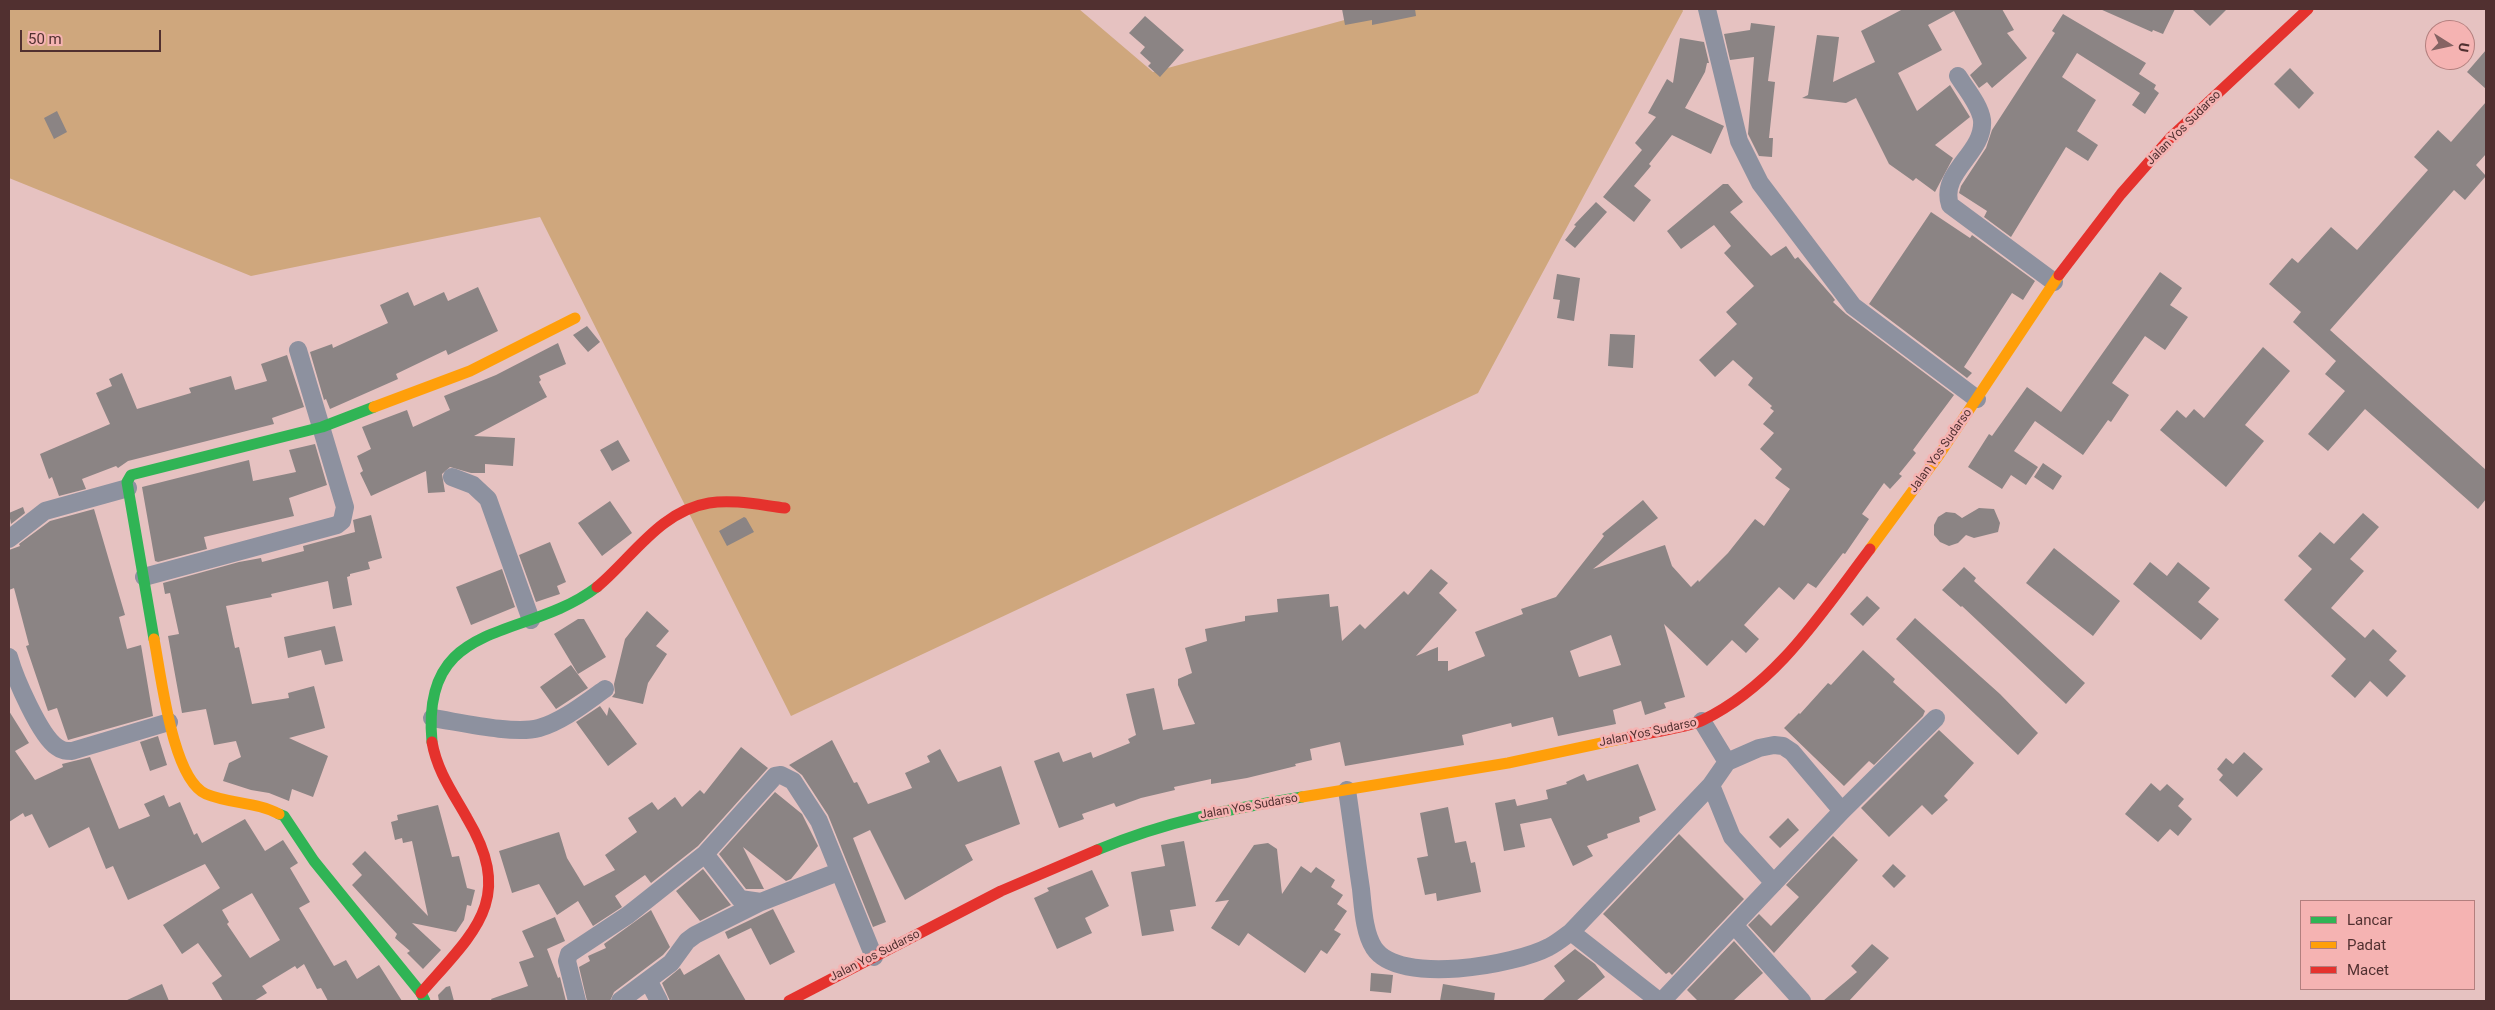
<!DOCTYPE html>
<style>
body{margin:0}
#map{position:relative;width:2495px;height:1010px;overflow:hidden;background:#e6c2c1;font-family:Roboto,sans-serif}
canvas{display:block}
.frame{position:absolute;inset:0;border:10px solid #513030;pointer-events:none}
.legend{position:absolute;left:2300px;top:900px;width:175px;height:90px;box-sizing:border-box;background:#f5b3b2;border:1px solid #b37f7e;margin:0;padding:6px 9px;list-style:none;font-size:15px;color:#513030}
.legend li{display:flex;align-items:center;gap:10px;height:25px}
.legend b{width:25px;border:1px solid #b37f7e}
.north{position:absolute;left:2425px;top:20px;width:50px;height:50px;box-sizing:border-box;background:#f5b3b2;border:1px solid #b37f7e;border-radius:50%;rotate:100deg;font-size:14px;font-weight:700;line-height:20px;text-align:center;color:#513030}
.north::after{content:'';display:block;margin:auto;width:18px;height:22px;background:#856363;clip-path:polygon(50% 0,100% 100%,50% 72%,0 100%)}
.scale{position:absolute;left:20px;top:30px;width:141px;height:22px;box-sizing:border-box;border:2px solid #513030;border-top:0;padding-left:6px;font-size:15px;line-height:18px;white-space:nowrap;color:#513030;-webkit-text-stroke:4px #f5b3b2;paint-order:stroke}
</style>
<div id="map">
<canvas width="2495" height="1010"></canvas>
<div class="frame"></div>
<ul class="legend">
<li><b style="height:6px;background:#30b455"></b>Lancar</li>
<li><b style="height:6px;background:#ff9f0a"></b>Padat</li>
<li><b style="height:6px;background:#e5322d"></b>Macet</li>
</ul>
<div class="north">U</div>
<div class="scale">50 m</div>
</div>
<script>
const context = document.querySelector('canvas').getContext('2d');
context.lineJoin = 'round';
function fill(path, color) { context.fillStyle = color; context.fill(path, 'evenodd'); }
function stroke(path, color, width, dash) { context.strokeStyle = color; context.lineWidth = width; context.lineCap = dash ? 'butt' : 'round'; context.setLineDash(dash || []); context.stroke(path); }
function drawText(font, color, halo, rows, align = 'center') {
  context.font = font + ' Roboto,sans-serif'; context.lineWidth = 5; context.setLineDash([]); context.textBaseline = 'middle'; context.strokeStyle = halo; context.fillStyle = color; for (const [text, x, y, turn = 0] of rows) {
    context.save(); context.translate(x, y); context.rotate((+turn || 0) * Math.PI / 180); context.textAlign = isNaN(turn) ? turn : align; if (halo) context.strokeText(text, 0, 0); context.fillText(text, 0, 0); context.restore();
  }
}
fill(new Path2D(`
 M9,9H1079L1153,72L1385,9H1682L1683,11L1478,393L791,716L540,217L251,276L9,178Z`), '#cfa77d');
fill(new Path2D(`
 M1342,9H1415L1416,16L1372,25V20L1345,25Z
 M1903,9H2002L2014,30L2007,33L2027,58L1992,88L1987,82L1979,88L1970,75L1982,64L1954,11L1928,25L1942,50L1898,73L1917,111L1950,85L1970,117L1935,145L1953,158L1935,192L1916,178L1913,181L1889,164L1856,98L1846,103L1802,98L1808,95L1817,35L1839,37L1833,82L1875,62L1861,31Z
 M2100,9H2175L2163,34L2153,30L2152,32Z
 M2192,9H2227L2210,26Z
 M2063,14L2146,63L2139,74L2156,85L2154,89L2159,93L2145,114L2132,105L2140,93L2077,53L2062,77L2096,100L2077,131L2098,145L2088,161L2066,147L2011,237L1984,217L1987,211L1959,193L1961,186L1986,148L1992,130L2055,33L2052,31Z
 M1145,16L1184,50L1160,77L1148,66L1151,63L1140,53L1145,47L1129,33Z
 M1751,23L1775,26L1768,81L1775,82L1769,138H1773L1772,157L1759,156L1748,134L1754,57L1730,60L1724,34L1750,30Z
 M1680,38L1704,42L1709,63H1707L1705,72L1685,108L1724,126L1711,154L1672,135L1649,164L1651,166L1634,186L1651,200L1634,222L1603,197L1642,150L1635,143L1656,117L1648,113L1667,79L1673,83Z
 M2486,50V89L2467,72Z
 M2290,68L2314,93L2299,109L2274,84Z
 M2486,102V154L2476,165L2486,176L2465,200L2454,190L2330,330L2486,470V499L2478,509L2365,409L2328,451L2308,434L2345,391L2325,374L2336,361L2293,322L2301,312L2269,284L2292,258L2298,263L2331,227L2357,250L2428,170L2414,157L2438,130L2451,142Z
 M57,111L67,132L54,139L44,118Z
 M1723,184H1728L1743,202L1730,212L1771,256L1786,246L1795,259L1798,257L1832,296L1835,300L1833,302L1846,314L1954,395L1913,450L1916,453L1899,474L1902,476L1890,489L1884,483L1862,514L1869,519L1845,554L1843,553L1816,588L1808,583L1794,600L1779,587L1744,625L1759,639L1746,653L1732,640L1707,666L1664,624L1685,697L1664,703L1666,708L1645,715L1641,701L1613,710L1616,724L1558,736L1553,717L1512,727L1511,723L1462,735L1464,745L1345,766L1340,742L1310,749L1312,760L1295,764L1296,766L1247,778L1211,784V779L1174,787L1175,790L1141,798L1116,807L1114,803L1082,814L1084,819L1059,828L1034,761L1059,752L1063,762L1091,752L1093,758L1130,743L1128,739L1136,735L1126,694L1154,688L1163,730L1195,724L1178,685V679L1192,673L1185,648L1207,641L1205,629L1245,621V616L1278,612L1277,599L1329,594L1330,607L1338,606L1342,641L1360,624L1365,629L1404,591L1408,595L1431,569L1448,583L1439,593L1457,610L1416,656L1438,647V661H1448V671L1485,656L1475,632L1523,614L1521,609L1556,597L1604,536L1602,534L1643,500L1658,518L1593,569L1665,545L1672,566L1691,587L1698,580L1699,582L1728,553L1755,519L1764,526L1790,489L1775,478L1782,469L1760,449L1774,433L1763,424L1774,411L1770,408L1772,406L1748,385L1753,378L1733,360L1715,377L1699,360L1737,324L1726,312L1754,286L1724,253L1731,246L1714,225L1681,249L1667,231ZM1611,635L1621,665L1579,677L1570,651Z
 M1596,202L1607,212L1575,248L1565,240L1576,226L1574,225Z
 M1931,212L1970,238L1972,235L2035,281L2023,300L2012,293L1964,367L1972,373L1967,378L1869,304Z
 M2160,272L2182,288L2170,305L2188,317L2165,350L2145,336L2112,383L2129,395L2111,422L2108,420L2083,455L2035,421L2014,451L2038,467L2026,485L2011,475L2002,489L1968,467L1989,434L1992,436L2027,387L2061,412Z
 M1557,274L1580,278L1574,321L1557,318L1560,300L1553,299Z
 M478,287L498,331L448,355L446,350L396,374L398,379L330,409L326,399L324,400L310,352L332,344L333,348L388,323L380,305L408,292L414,306L444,292L448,301Z
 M587,326L600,342L588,352L573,335Z
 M1610,334L1635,335L1633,368L1608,366Z
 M558,343L566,364L539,376L541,380L539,382L547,397L474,436L515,438L513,466L485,464V473H471L450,467L442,474L445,492L428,493L426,471L371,496L360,473L363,471L357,456L371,449L362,427L407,410L413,427L450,410L444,396L496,375Z
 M2263,347L2290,371L2245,425L2264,441L2226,487L2160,430L2177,410L2186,418L2194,409L2204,418Z
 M287,355L304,407L272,418L274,424L128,461L118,468L116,466L82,479L86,489L59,496L52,477L49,479L40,454L110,424L96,393L112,386L109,379L122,373L137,409L191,393L189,388L231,376L235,390L267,381L261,364Z
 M618,440L630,461L612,471L600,450Z
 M315,444L327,485L289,498L294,516L204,537L207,549L158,562L155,561L142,487L249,460L253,481L296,472L289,450Z
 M2043,463L2062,476L2053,490L2034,477Z
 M610,501L632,533L602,556L578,523Z
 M23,507L25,513L11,524L9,513Z
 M1979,508L1994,509L2000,523L1998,532L1974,538L1966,535L1958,543L1949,546L1940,542L1934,535V525L1938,517L1946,512L1955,513L1962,518Z
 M94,509L125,615L119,617L127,649L141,645L153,716L68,740L57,708L48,711L26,646L29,645L14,588L9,590V550L20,546L19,544L50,521Z
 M2363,513L2379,527L2350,559L2364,571L2331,608L2365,638L2373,629L2397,651L2389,660L2406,676L2387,697L2370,681L2355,698L2331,676L2346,659L2284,600L2312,569L2298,556L2320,532L2334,544Z
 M371,515L382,558L368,562L370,569L350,574V576L347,577L352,605L333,609L328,581L271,594L272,597L226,606L235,648L239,647L252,704L289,698L288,693L314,686L325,728L289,738L328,756L313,797L292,789L289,801L269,793L251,790L223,781L229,763L241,757L236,741L214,745L206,709L182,713L168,636L179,634L170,593L165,594L163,583L239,562L261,558L262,562L304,551L303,546L355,532L353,520Z
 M744,517L746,518L754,532L727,546L719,531Z
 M550,542L566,582L557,586L560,594L536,602L519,555Z
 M2054,548L2120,601L2093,636L2026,583Z
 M2150,562L2167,576L2178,562L2210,588L2198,602L2219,619L2201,640L2133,584Z
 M1964,567L1976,578L1974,581L2085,683L2066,704L1962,606L1961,607L1942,590Z
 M502,569L515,607L471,625L456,587Z
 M1867,596L1880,608L1863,626L1850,614Z
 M647,611L669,631L656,646L667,654L648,683L643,704L612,697L615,693L614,684L625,639Z
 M1915,618L2000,694L2038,733L2018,755L1896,639Z
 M578,619H584L606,657L578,674L554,634Z
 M335,626L343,661L325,665L321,650L288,658L284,637Z
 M1863,650L1895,679L1893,682L1925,711L1923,716L1874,765L1869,761L1844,786L1784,728L1799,713L1800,714L1828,683L1831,685Z
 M571,665L588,688L556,709L540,687Z
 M600,706L607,716L609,707L637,744L608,766L576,722Z
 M9,711L29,743L15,751L35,780L63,767L62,764L90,757L119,829L150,816L144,804L164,795L169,807L180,802L194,835L197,833L202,843L245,819L265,851L283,840L298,863L290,868L310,902L299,908L334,966L346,960L357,979L379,965L402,1001H328L321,988L317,989L304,964L297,969L295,966L262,986L267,993L254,1001H223L212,983L222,976L198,943L182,954L163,925L220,888L205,864L128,900L113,866L106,869L89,827L49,848L32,814L25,817L23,813L9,822ZM252,893L280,940L250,958L227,924L229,922L222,910Z
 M1939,730L1974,763L1944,796L1948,800L1932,815L1922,805L1889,837L1861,808Z
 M158,736L167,765L150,771L140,742Z
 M832,740L854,783L857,782L868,804L912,788L905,773L930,762L927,756L940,749L958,782L1001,766L1020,824L965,845L973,860L905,900L870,830L853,838L886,922L873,927L828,815L802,775L789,765Z
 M741,747L768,768L698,846L651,883L645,875L615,896L622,907L593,926L578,901L557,915L539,884L512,893L499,851L559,832L567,858L584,886L615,870L605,855L637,832L628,818L652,802L658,810L675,797L682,807L700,790L704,794Z
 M2244,752L2263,769L2237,797L2219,780L2223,775L2217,769L2226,758L2233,764Z
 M1638,764L1656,810L1639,817L1640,822L1607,834L1608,838L1587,846L1593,856L1573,866L1551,818L1520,824L1525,847L1504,851L1495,803L1515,799L1517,806L1548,799L1546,790L1567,784L1566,782L1584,774L1587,781Z
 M2151,783L2160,791L2167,784L2184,799L2178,806L2192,819L2178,836L2170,829L2158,842L2125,814Z
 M775,792L802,814L818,846L791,879L786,881L743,847L764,889H746L719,854Z
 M438,805L452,857L459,856L467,888L475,890L471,906L467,905L464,920L456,932L412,923L441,950L423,969L407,953L410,951L395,938L397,934L352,885L362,875L352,864L365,851L428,916L412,841L403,843L402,838L395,840L391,822L398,820L397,815Z
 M1448,807L1455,843L1466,841L1471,863L1475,862L1481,892L1437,901L1436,893L1425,895L1417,858L1428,856L1420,813Z
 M1788,818L1799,830L1780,848L1769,837Z
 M1679,834L1744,899L1672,975L1669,972L1666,974L1603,914Z
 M1833,836L1858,860L1774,953L1748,925L1759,914L1771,926L1799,897L1786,885Z
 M1184,841L1196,906L1170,910L1174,931L1142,936L1131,872L1165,866L1161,845Z
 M1268,843L1277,849L1282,894L1301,866L1311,873L1316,867L1335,880L1331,887L1343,895L1337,904L1347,911L1334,930L1341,934L1327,954L1321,950L1305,973L1248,933L1239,946L1211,928L1229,900L1215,902L1254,845Z
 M1893,864L1906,876L1894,888L1882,876Z
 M703,869L731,905L700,921L676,891Z
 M1092,870L1109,906L1085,918L1092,933L1057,949L1034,898L1049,891L1047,888Z
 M773,909L795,952L770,965L751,928L728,939L725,932Z
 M651,910L670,947L663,955L614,992L610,1001H587L579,967L590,961L588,956L606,948L604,944Z
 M555,917L565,941L547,949L558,978L560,977L566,1001H492L491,999L528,986L519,962L534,957L522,931Z
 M1734,941L1763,973L1733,1001H1698L1687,990Z
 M1872,944L1889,958L1849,1001H1823L1857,972L1851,966Z
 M1575,949L1595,964L1605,977L1576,1001H1542L1565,981L1554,966Z
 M719,954L746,1001H670L662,983L680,968L684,975Z
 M1371,973L1393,975L1391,993L1370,991Z
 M162,984L169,1001H125Z
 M1443,984L1495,993L1494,1001H1440Z
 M450,986L454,1001H439L438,995L446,987Z`), '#8b8484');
stroke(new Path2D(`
 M1707,9L1739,141L1760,183L1853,306L1977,399
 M1958,76C1966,89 1980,105 1982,120C1985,153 1939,172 1950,205L2054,282
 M452,477L473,485L488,499L531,620
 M9,539L45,511L128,488
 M144,577L337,525L342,521L345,507L298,350
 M9,657C15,678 40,736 57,747C62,751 66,751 72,751L169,722
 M432,718C459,722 514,735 539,728C563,721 585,703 605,689
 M1702,721L1727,762
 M1711,785L1732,837L1774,883
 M1347,790C1352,823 1356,856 1361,889C1363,907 1364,933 1374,948C1399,986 1515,965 1549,947C1557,943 1564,937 1571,932L1711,785L1727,762L1759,748L1774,745L1783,746L1792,752L1842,811
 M705,854L740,899L761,902
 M1734,925L1802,1001
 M1571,932L1659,1001
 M648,980L659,1001
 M577,1001L567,961L569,954L628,915L705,854L775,776L781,775L793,781L819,821L874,957
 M620,1001L671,963L687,941L695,935L761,902L838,872
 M1662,1001L1842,811L1936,718`), '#8d919f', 18);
stroke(new Path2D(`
 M154,639L127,482L131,475L322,427L374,407
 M432,742C420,616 525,642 597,587
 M279,814L284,816L314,861L421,993L425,1001
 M1097,850C1167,821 1229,809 1302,797`), '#30b455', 11);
stroke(new Path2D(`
 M374,407L470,371L575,318
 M1870,549L1939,455L2059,275
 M154,639C161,674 172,779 206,794C230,804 257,802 279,814
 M1302,797L1508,763L1625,738`), '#ff9f0a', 11);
stroke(new Path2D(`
 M2059,275L2121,194L2171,137L2308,9
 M597,587C632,558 660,511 709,503C733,499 760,505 785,508
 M1625,738C1645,733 1687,728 1703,720C1777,684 1822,612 1870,549
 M421,993C474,932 516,900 467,818C453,793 437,771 432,742
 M789,1001L1001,891L1097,850`), '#e5322d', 11);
drawText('12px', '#513030', '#f5b3b2', [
 ["Jalan Yos Sudarso",2184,128,-45],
 ["Jalan Yos Sudarso",1941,451,-55],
 ["Jalan Yos Sudarso",1648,733,-12],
 ["Jalan Yos Sudarso",1249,807,-10],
 ["Jalan Yos Sudarso",875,956,-27]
]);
</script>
